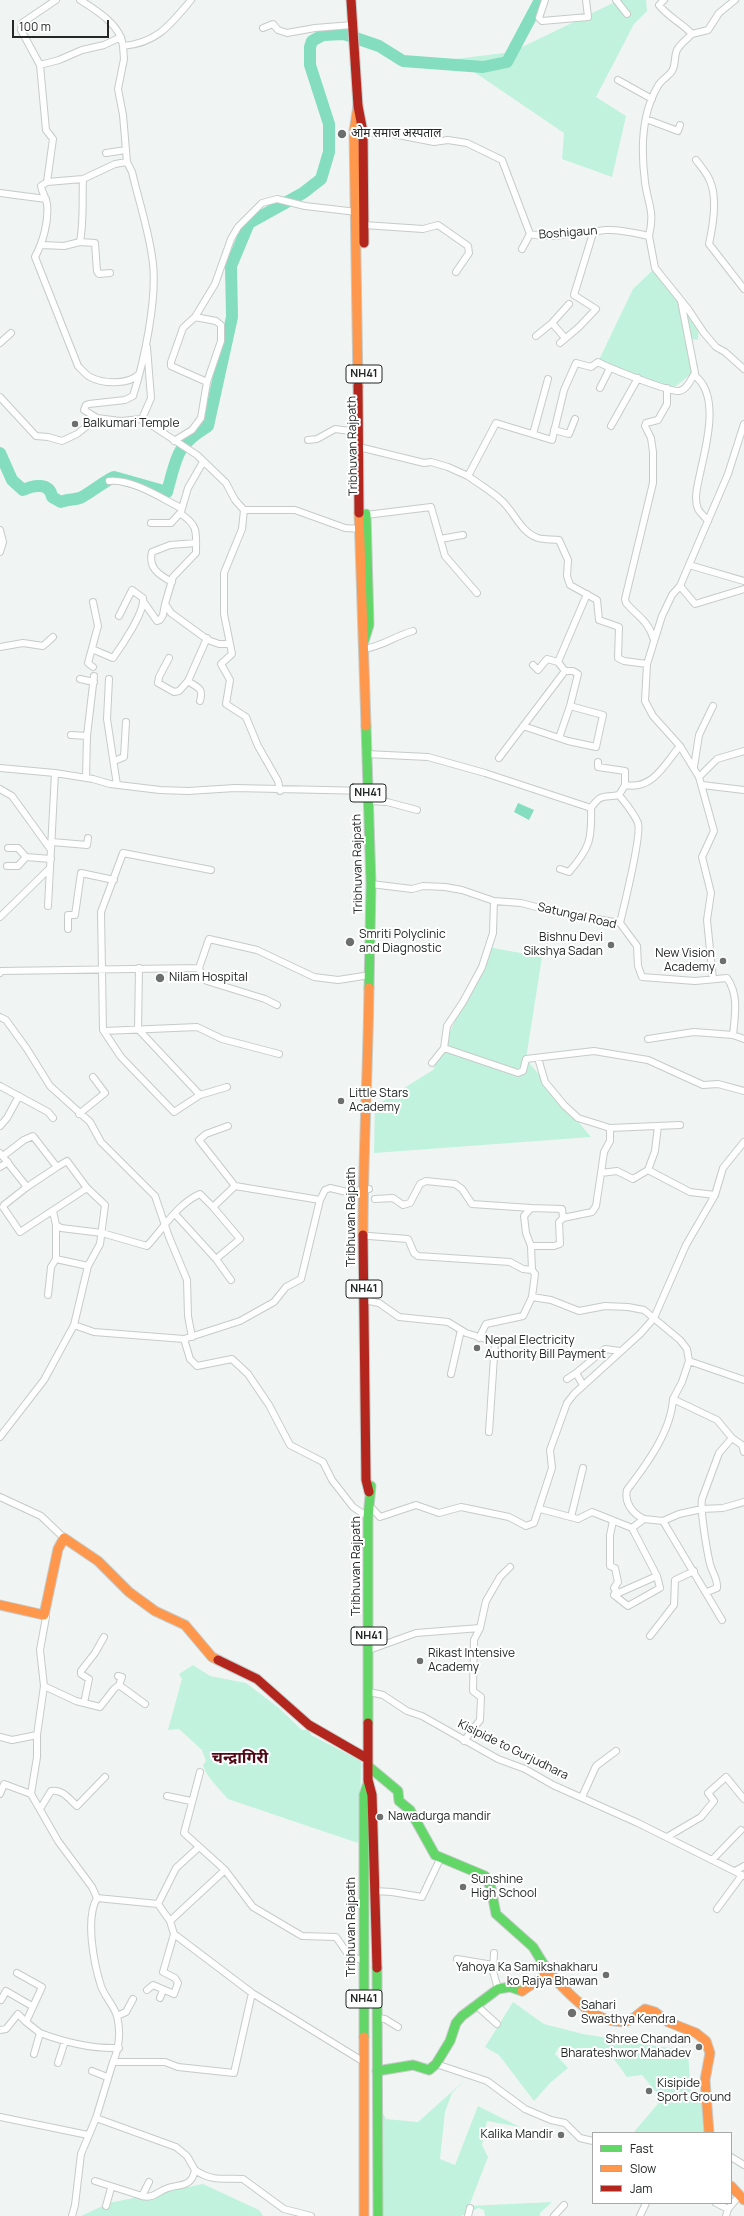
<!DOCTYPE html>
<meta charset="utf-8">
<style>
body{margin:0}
#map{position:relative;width:744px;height:2216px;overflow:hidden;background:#f0f5f3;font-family:Manrope,sans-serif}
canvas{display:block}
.legend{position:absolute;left:592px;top:2132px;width:140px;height:72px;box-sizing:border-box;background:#fff;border:1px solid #a7a9a8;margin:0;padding:5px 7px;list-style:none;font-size:12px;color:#232725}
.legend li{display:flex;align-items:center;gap:8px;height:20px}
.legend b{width:20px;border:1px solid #a7a9a8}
.scale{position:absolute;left:12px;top:20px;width:97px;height:18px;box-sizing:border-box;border:2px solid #232725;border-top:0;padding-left:5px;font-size:12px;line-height:14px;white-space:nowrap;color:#232725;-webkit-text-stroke:3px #fff;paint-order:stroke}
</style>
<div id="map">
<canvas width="744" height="2216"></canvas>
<ul class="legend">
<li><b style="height:5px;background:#63d668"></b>Fast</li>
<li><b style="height:5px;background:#ff974d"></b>Slow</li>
<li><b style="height:5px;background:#b3261e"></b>Jam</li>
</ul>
<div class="scale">100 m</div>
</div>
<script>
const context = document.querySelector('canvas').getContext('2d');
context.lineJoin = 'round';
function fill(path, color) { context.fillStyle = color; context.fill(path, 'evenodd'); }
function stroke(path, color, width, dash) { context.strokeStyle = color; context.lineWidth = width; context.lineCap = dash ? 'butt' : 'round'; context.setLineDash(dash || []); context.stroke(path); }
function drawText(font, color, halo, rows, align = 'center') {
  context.font = font + ' Manrope,"Noto Sans Devanagari",sans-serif'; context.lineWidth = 4; context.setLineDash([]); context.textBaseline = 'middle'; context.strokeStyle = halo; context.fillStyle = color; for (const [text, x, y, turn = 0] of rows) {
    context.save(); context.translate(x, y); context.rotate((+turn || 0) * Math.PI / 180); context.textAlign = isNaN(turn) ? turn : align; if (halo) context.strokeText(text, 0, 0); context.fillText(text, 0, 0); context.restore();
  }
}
fill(new Path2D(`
 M619,0H646L647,11L634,24L596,97L626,116L612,177L562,159L564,133L455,59L512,52Z
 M655,268L699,324L698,340L690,339L694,372L672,389L598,362L633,289Z
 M488,947L542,957L526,1059L591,1137L374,1153L375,1106L433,1070Z
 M193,1665L210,1676L246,1683L279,1708L302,1730H309L311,1735L361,1761L360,1832L358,1843L228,1799C220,1789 206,1777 203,1765L206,1761L202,1750L179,1729L168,1730L182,1679L179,1674Z
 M513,2002L544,2024L583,2034L688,2051L691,2097L705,2099V2133H633L662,2099L642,2075L627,2077L611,2055H583L571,2048L559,2047L555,2054L568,2068L550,2083L534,2101L499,2055L485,2047Z
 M465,2080L452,2093L445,2112L440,2159L455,2165L478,2106L520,2127L487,2121L482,2145L488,2157L469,2206L552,2202L540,2213V2216H485L484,2210L478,2208L461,2216H373L376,2101L386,2119L418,2122Z
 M203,2184L259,2210L263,2216H81L109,2203Z`), '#c0f2de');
fill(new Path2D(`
 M518,803L534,810L529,820L514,812Z`), '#84ddbf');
stroke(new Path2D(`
 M0,453L12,480L23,490C33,485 50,482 52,497L61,502C67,499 77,500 82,497C93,491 103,482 114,477L167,492C177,457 175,446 208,426L232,317L231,266L249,223L303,193L321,179L329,152V124L310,65V47L312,41L323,35L344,34L379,46L403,61L483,67L507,62L540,0`), '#84ddbf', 12);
const street = new Path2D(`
 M56,0L22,23L21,30L40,65L59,60L82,50L104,45L121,37
 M80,0C96,10 121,25 123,46C157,43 170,25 191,0
 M545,0L539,18L542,21L588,17L586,0
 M616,0L627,14
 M263,28L273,24L278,30L287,33L315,28L352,25
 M692,34L708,30L719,13L735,0
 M123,46L124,59L118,89L123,115L127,162L132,172C139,202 150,234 153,264C157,300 144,362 133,396L125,400L89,404L86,405L84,410L97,418L120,421L142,419L197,455L226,483L235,500L244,510H295L345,528L361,529
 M40,65L46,130L53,139L47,182L41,186C42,193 46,197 47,204C49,221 43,242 35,257L78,366C82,370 86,375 90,377C103,384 129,385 139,374
 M618,80L652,99
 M646,119L678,131L680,125
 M363,132L393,134L434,142L448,140L467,143L502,160L530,234C548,239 586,232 606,230C621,229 635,233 649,236L655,268L688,309L704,333L716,347L725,352L744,369
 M106,153L126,150
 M696,160C701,167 707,173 710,181C718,199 713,226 709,244L744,289
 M83,179L115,164L127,162
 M47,182L83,179C82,200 84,221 80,242L95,243L97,271L99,274L110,273
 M0,193L46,199
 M364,225L423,229L438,225L468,246L469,253L456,272
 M649,236C655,211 648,205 645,182C641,151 641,114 658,86C661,80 669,76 672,71C676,65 674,56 677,50C680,44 687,39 692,34C682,23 668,17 659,5L664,0
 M42,245L64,246L80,242
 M522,249L530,234
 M536,336L552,323
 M565,338L552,323L569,304
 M0,343L11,333
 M560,343L579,327L596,309L574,295L593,233
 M694,375C720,394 707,442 701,469C699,480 693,498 698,509C700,513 706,518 708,521
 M207,382L171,366V362L183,328L195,317L215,284L231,239L238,227L262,203L277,199L305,206L357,212
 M600,388L610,368
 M0,397L36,436L48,437L62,441L77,434L97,418
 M142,419L151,398L147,347
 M611,426L638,378
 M554,430L569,434L575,419
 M533,434L548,379
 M308,440L317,439L335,429L358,432
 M174,441L192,430L201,418L207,382L221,341V325L216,321L195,317
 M359,447L424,463L431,462L448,467L468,476
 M203,462L188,488L181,512V514C199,526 196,533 196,553L173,577L165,604L171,613L208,640L219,644H229
 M109,481C133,479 161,498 181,508
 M244,510L242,529L224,573V614L232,654L221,664L230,680L226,704L246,717L258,746L278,781L280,791
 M366,515L431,507L445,556L477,593
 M151,523H171L181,512
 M0,530L3,542L0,552
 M440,539L463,535
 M689,565L744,581
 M172,582C159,575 148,568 152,552L170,545L196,543
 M680,586L695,604L744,589
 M143,601L157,621L160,620L163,615L165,604
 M654,640C648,620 638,617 626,603L625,599L653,483V452L651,438L645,426L646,423L658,420L667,404V388
 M0,647L23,643L43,646L53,637
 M92,649L113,658C121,647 145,612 143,598L132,590L119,616
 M364,649C383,646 395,636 413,631
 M169,658L159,677L158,683L174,692L179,691L188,681
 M558,662L587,594
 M647,664L624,661L618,658L619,627L599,620L597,600L570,585L567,576L568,560L559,540C553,539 544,540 538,538C520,532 514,511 501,500C491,491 479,484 468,476L496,423L552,440L564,390L576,363L591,367L598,362C609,368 669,392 679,391C687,390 691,379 695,373L681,301
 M93,667L88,663L98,626L93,602
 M80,679L94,682
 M109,679L107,719L117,785
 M200,701C204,687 197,688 188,681L207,638
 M523,726L568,741L596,747L603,715L570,706
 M71,735L87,736L86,778
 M87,736L94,676
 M559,738L570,706L578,674L573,671H565
 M680,746L699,777L714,831L702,857L711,893L707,920L713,979
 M366,754L428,757L485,773L591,808C601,793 604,798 619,795
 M499,758L565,671L558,662L547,659L538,670L533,665
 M114,761L124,757L126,722
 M598,762V767L625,771V785L619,795
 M694,767L699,735L713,706
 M0,768L55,773L93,779L110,784L160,790L188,791L235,788L368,791
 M699,777L717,759L744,751
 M625,785C653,790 664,765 680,746L653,716L645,701L647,664L662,616L672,595L680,586L728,474L744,424
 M702,785L744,790
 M0,789L12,796L51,850
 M619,795C626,804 634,813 638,823C642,835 624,906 620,923
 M369,801L387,802L417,810
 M52,842L87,845L88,838
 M8,848H18L26,857L51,859
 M7,866H18L26,857
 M560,869L569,872C590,848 592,839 591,808
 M211,870L123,853L101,912L103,1030L121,1057L174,1112L200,1095L227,1087
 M371,884L412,889L423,886L445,887L462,890L494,901L521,903L556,912L620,923L637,946L638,966L642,977L695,981L727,978C739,995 735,1015 733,1035L744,1039
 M48,906L55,773
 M0,917L50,868
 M68,929V915H75L81,873L114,880
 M139,968L138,1029L200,1095
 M199,968L203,978L207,981L265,999L277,1005
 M0,973L1,971L199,968L209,939L257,950L314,977L338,980L370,975
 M0,1017L6,1020L27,1049L50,1086L90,1122L101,1142L155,1196L169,1237L187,1280L188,1316L192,1337
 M104,1031L197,1027L222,1039L279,1054
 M648,1039L694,1032L733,1035
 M444,1048L518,1073L523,1071L526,1059L594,1051L648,1060L703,1085L718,1084L744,1091
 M538,1058L545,1082L564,1105L578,1118L610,1128L680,1125
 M432,1063L444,1048L447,1026L463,1002L482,967L493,933L494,901
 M0,1086L48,1112L53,1118
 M79,1114L105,1093L93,1077
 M0,1126L7,1118L19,1096
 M228,1126L206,1134L199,1140L235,1186
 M610,1128V1141L604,1152L601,1173L617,1171L633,1179L648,1170L690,1192L715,1195
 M0,1153L27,1187L4,1205L3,1207L20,1232L87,1188
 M0,1167L8,1162
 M648,1170L655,1151L658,1126
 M27,1187L57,1167
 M375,1199L393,1198L403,1205L410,1203L420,1184L426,1181L455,1184L462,1189L472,1204L531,1208L524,1216L526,1233L531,1246
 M213,1207L240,1239L216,1259
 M531,1208L562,1209L563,1218
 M53,1211L56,1225L61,1228L102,1233L147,1246C163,1229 178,1203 200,1194L213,1207L235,1186L320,1200L325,1190L330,1188L347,1192L369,1189
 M175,1214L216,1259L231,1280
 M369,1236L408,1239L414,1253L418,1256L510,1262L523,1269L532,1270L535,1274L532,1297
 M56,1259V1225
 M532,1270L531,1246H554L560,1244L559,1222L563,1218L592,1212L596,1206L601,1173
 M48,1295L51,1267L56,1259L88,1266
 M364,1300L379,1303L399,1317L448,1322L466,1333L495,1342L526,1339
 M74,1325L94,1332L184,1339L240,1321L274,1302L286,1287L301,1279L320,1200
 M479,1338L486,1324L523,1316L532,1297L551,1300L579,1311L605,1306L628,1307L644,1310L680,1340L687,1349L689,1361L744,1380
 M184,1339L190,1359L197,1366L232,1359L248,1374L269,1405L290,1445L323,1462L332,1480L353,1507L368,1517
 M689,1361L682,1382L673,1399L717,1420L732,1438
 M451,1374L461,1330
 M567,1379L576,1373
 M583,1385L576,1373L605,1349L620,1351
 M489,1432L495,1342
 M0,1437L44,1380L74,1325L88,1266L100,1244L105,1205L87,1188L67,1161L57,1167L33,1136L24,1140L3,1156
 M0,1497L41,1516L64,1538
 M370,1506L380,1517L416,1505L439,1513L461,1507L509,1517L526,1526L534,1523L552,1468L550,1450L567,1403L574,1394L640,1334L654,1318L686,1245L715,1195L723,1168L744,1142
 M540,1509L578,1519L592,1512L632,1528L644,1519L663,1521L679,1514L702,1509L723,1508L744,1502
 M571,1517L583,1468
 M644,1519C633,1514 624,1503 627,1490C646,1465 671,1432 673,1399
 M613,1521L610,1535V1566L615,1568L618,1582L614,1588L616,1590L614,1595L628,1606L660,1588L657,1576L632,1528
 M663,1521L722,1620
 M707,1592L717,1588C718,1579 712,1572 710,1564C707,1551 700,1511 702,1499L719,1453L732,1438L742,1445L744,1452
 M614,1595L657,1576
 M44,1615L46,1617L40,1650L44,1686L37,1735V1757L31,1794L58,1841L92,1887L97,1898L158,1904L170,1921L174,1934L252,1993L364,2062
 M650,1636L674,1605L675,1580L694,1571
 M369,1650L416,1633L480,1628
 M118,1676L122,1677L119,1685
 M44,1686L76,1701L100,1707L114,1689L119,1685L145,1704
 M369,1692L383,1695L407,1711L422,1716L498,1759L525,1769L553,1785L638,1823L744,1876
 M84,1703L89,1679L81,1674V1671L95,1653L104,1637
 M0,1737L12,1740L37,1735
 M464,1741L480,1720L481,1697L473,1691L474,1640L480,1628L486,1601L500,1577L510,1567
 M200,1772L184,1833L225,1870L253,1907L302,1936L336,1937L350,1957L364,1960
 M0,1794L4,1784L31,1794
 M167,1796L191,1801
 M582,1797L596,1766L616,1751
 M40,1809L51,1791C63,1789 69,1799 77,1806L105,1777
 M667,1837L701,1817L714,1801L708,1793L726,1777L744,1799
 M712,1860L741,1830
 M735,1871L744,1866
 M374,1891L392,1892L422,1897L441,1857
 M97,1898C85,1919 94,1964 101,1986C105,1997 114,2006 117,2016C121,2032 119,2048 113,2062
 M158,1904L176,1868L199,1847
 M717,1909L742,1875
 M170,1921L225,1870
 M494,1953L493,1971L498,1989
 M457,1959L493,1965
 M17,1973L42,1987L26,2022L40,2033L34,2054
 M147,1990L153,1985L174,1994L178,1983L175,1978L163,1972L174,1934
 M160,1998L163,1990
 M1,2000L6,1991L32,2006
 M477,2006L497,2024
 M117,2016L126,2012L133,1999
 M378,2018L385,2019L398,2027
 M0,2030L6,2029L18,2014L26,2022
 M40,2033C64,2042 93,2049 119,2048
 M58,2063L65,2041
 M436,2064L487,2081L525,2109L551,2120L565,2123L580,2138L593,2141
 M92,2071L107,2077
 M0,2117L88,2135
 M96,2118L176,2147L187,2156L195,2170C194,2175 191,2181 187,2183C182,2186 173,2186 168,2188C158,2191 154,2199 142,2196
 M731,2157L744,2165
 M195,2170C212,2182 225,2178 243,2179L284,2209L311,2216
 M95,2181L142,2196L149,2182
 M716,2203L728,2209
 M106,2206L111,2188
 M72,2216L75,2205L81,2154L96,2118L113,2062H165L178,2067L234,2073L252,1993
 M468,2216L470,2208
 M554,2216L564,2205
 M640,2216L646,2203
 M726,2216L728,2209L739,2196`);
const fast = new Path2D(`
 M364,641L369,625L366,514
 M366,726L371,884L369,988
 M368,1723V1517L371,1486
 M368,1766L398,1791L399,1801L410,1810L435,1855L485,1876L491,1888L496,1914L533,1947L549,1973
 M377,1968L378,2216
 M364,2037V1795L368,1783
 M377,2071L413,2065L429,2070L436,2064L450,2041L456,2023L462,2016L498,1989L510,1987L522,1991`);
const slow = new Path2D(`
 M358,106L354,131L358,386
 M359,513L366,726
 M363,1235C363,1153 368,1071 369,988
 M0,1605L44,1615L58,1549L64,1538L98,1561L129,1592L155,1611L185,1625L212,1657L218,1660
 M522,1991L549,1973C568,1992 596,2027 627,2021C634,2020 639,2013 645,2009L655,2012L668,2022L696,2033L706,2041L710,2053L705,2080L709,2133
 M364,2037V2216
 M731,2186L744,2200`);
const jam = new Path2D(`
 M351,0L358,106L363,132L364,243
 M358,386L359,513
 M363,1235L366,1480L369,1492
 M218,1660L257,1679L309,1725L368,1759
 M368,1723V1780L372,1795L377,1968`);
stroke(street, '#c6cbc9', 8);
stroke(fast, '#c6cbc9', 11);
stroke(slow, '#c6cbc9', 11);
stroke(jam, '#c6cbc9', 11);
stroke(street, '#fdfefd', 6);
stroke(fast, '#63d668', 9);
stroke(slow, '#ff974d', 9);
stroke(jam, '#b3261e', 9);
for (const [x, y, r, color] of [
 [342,134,5,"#6b6f6d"],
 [75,424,4,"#6b6f6d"],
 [350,942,5,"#6b6f6d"],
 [611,945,4,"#6b6f6d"],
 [723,961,4,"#6b6f6d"],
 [160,978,5,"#6b6f6d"],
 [341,1101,4,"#6b6f6d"],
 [477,1348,4,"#6b6f6d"],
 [420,1661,4,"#6b6f6d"],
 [380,1817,4,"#6b6f6d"],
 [463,1887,4,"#6b6f6d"],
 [606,1975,4,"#6b6f6d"],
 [572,2013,5,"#6b6f6d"],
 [699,2047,4,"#6b6f6d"],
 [649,2091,4,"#6b6f6d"],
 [561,2135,4,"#6b6f6d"]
]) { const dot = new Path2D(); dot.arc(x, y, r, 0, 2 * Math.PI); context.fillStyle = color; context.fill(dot); stroke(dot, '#fff', 1.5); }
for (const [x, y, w] of [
 [364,374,36],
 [368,793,36],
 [364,1289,36],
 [369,1636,36],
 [364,1999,36]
]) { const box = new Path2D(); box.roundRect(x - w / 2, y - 9, w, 18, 3); context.fillStyle = '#fff'; context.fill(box); stroke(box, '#232725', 1); }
drawText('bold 11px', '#232725', null, [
 ["NH41",364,374],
 ["NH41",368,793],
 ["NH41",364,1289],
 ["NH41",369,1636],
 ["NH41",364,1999]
]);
drawText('12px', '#232725', '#fff', [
 ["ओम समाज अस्पताल",351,134],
 ["Balkumari Temple",83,424],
 ["Smriti Polyclinic",359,935],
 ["and Diagnostic",359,949],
 ["Bishnu Devi",603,938,"right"],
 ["Sikshya Sadan",603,952,"right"],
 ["New Vision",715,954,"right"],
 ["Academy",715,968,"right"],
 ["Nilam Hospital",169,978],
 ["Little Stars",349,1094],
 ["Academy",349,1108],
 ["Nepal Electricity",485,1341],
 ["Authority Bill Payment",485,1355],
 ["Rikast Intensive",428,1654],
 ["Academy",428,1668],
 ["Nawadurga mandir",388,1817],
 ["Sunshine",471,1880],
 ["High School",471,1894],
 ["Yahoya Ka Samikshakharu",598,1968,"right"],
 ["ko Rajya Bhawan",598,1982,"right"],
 ["Sahari",581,2006],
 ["Swasthya Kendra",581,2020],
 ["Shree Chandan",691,2040,"right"],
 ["Bharateshwor Mahadev",691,2054,"right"],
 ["Kisipide",657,2084],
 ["Sport Ground",657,2098],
 ["Kalika Mandir",553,2135,"right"]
], 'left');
drawText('12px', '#232725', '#fff', [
 ["Boshigaun",568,233,-4],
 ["Tribhuvan Rajpath",353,446,-91],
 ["Tribhuvan Rajpath",358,864,-91],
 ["Satungal Road",577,916,13],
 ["Tribhuvan Rajpath",352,1217,-90],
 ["Tribhuvan Rajpath",357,1566,-90],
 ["Kisipide to Gurjudhara",513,1750,26],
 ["Tribhuvan Rajpath",352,1927,-90]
]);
drawText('bold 16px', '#500a17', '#fff', [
 ["चन्द्रागिरी",240,1759]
]);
</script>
